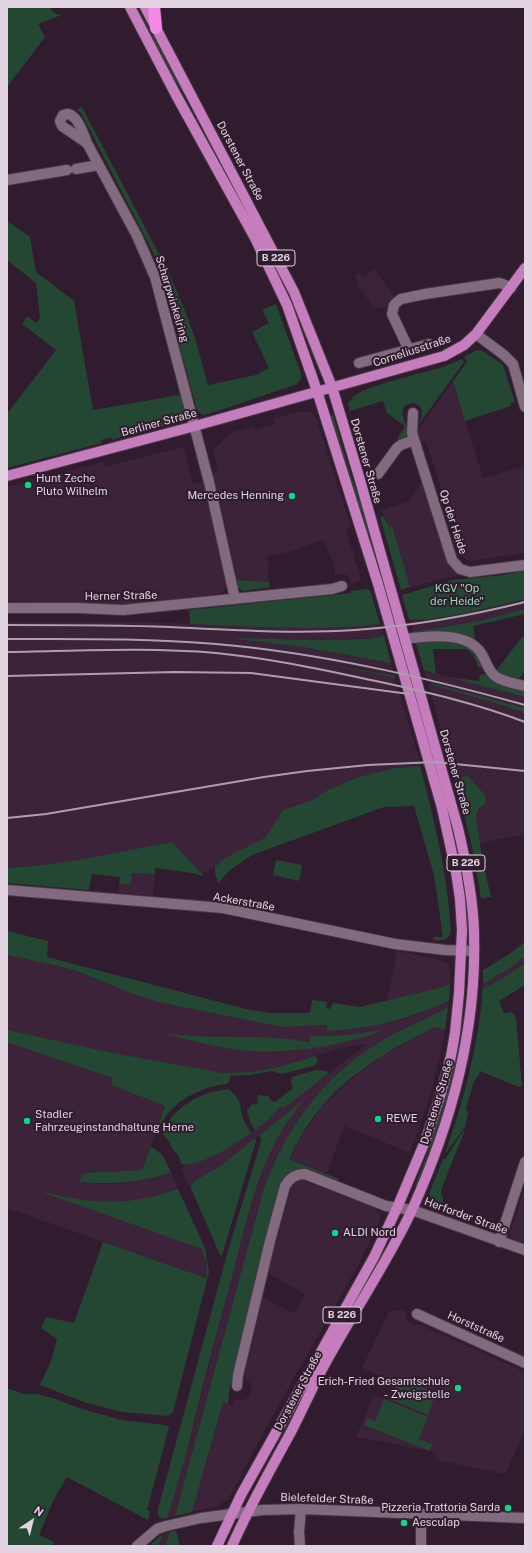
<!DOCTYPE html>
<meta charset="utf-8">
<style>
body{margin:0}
#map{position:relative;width:532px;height:1553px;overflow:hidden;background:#301c2e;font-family:"Public Sans",sans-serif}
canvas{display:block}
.frame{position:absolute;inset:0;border:8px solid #e2d4e0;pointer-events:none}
.north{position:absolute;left:12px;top:1501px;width:40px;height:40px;-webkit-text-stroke:3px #301c2e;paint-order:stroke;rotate:35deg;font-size:11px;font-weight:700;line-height:16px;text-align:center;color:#e2d4e0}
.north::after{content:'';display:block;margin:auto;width:14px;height:18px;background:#e2d4e0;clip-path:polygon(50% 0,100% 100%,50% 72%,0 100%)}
</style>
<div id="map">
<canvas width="532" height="1553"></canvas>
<div class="frame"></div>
<div class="north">N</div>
</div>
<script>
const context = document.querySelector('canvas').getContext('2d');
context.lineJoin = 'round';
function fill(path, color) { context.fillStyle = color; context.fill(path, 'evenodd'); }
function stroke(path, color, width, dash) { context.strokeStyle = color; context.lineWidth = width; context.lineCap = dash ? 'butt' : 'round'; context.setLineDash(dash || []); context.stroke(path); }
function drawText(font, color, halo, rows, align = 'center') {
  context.font = font + ' "Public Sans",sans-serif'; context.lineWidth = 4; context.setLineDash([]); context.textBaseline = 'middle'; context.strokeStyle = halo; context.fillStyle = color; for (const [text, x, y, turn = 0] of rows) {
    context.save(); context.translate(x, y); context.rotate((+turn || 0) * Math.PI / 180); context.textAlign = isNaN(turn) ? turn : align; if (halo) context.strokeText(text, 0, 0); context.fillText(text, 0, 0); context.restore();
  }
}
fill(new Path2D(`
 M374,269L394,296L389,302L387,307L374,308L356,283L358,281L355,276L360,272L364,277Z
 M453,381L483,478L525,466V553L470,561L463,557L426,441L421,442L417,432Z
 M301,411L312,412L316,418L327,451H325L327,455H328L351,526L346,529L361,580L351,584L349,578L345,574H341L335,576L334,564L323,539L294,551L267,556L269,582L237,580L226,528L213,473L218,471L213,450L230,433L254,426L255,430L275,424L274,419Z
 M184,447L193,484L203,482L226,584L225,589L223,592L220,594L131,604L7,601V487L103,462L105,467Z
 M422,481L445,556L450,566L459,575L410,587L391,526L389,527L381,510L408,502Z
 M525,599V609L479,621L419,631L458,634L417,635L416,632L413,633L410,621L424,619V620L463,614Z
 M7,622H144L305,628H342L380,624L384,636L374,638L317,640L236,638V639L303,647L391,663L395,676L365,669L326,663L395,678L421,766L395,768L358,777L326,791L313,800L283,810L266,838L225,858L215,867L202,874L172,842L78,860L34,866L7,868Z
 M424,670L525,697V708L427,682Z
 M428,684L492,702L525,713V834L480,843L476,816L485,795L468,776L454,777Z
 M132,873L155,874L153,896L119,893V884L131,885Z
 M397,951L437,959L447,963L450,968V984L435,989L387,1001Z
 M7,955L58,966L77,971L125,991L158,1002L282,1027L328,1025L327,1031L362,1028L404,1019L449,1001L448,1007L379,1042L363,1053L341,1070L326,1085L308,1107L284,1143L273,1164L264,1188L175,1516L168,1517L183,1466L249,1209L263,1167L272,1148L290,1118L304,1100L222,1165L193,1182L194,1184L190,1186L188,1185L181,1168L194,1163L247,1136L267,1121L280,1107L283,1109L366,1045L363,1044L338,1049L275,1068L250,1072L223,1073L114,1053L7,1030ZM380,1030L366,1036L324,1046L292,1051L238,1049L168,1035L216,1038L272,1037L309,1042L311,1036L349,1035Z
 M525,956V963L506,976L483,989V984L510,968Z
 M435,1027L445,1030L441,1052L430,1096L410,1153L344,1126L327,1173L289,1159L300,1138L323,1105L341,1088L360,1072L381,1057Z
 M7,1042L113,1078L111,1085L165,1106L142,1170L84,1173L79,1182L101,1184L126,1183L153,1178L171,1172L178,1189L145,1199L106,1203L81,1201L44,1193L203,1249L207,1263L206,1278L7,1208Z
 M302,1180L310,1181L375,1208L380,1215V1221L359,1264L269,1422L228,1500L221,1503L219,1506L192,1512L223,1402L233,1406L234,1399L239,1400H244L249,1397L252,1393L251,1385L246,1378L245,1374L263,1297L292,1313L293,1311L295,1312L305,1294L268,1273L291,1189L295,1182Z
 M525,1185V1244L514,1241L511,1238L510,1234Z
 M401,1310L405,1311L407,1320L413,1324L421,1325L525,1372V1431L505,1474L436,1460L435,1452L356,1437L374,1395L388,1400L394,1382L362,1368L389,1311Z
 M170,1532L165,1546H158L163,1534Z`), '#3c2339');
fill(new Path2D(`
 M7,7H50C53,13 57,16 64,14L38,24L45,37L7,87Z
 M134,7H137L150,31L169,63L207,134L206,135L184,94L170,74Z
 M82,107L169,273L185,311L195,338L208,385L256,375L269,368L252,332L269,323L262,310L276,304L301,374V379L297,384L233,406L204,415L201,414L197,410L178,340V335L163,276L153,252L81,113L77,109Z
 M225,169L285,285L300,318L319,364L316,365L298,318L282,286L222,171Z
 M7,221L30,237L36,272L74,301L93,410L179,395L181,396L185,412L181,421L127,436L126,433L121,435V437L112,440L111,437L101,440L102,443L7,468V414L56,350L22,324L27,316L36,323L40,318L36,283L7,260Z
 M477,350L483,351L503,365L515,402L511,403V406L465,421L453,381L467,362L464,357Z
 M462,359L464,362L416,428L422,416L421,408C418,405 415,402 409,404C395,408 408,427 410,436L394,445L405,426L387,413L383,401L350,411L348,403L355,395L362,391L384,383L443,367Z
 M333,415L349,470L359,497L395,620H393L365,524L329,416Z
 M383,516L389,527L392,526L410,587L401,590L380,517Z
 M525,570V599L463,614L424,620V619L409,620L402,595L453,580L504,575Z
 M237,580L269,582L270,587L243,591L238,587Z
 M368,589L370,590L380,624C317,632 253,626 190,624L189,610L343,594L351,593V591Z
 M525,609V614L473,626L475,637L473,641L458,634L419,632V631L479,621Z
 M384,636L391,663L303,647L236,639V638L317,640L367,639Z
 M523,636L525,638V671L517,681L495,672Z
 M419,641H457L472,647L484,666L481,668L478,667C476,659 473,653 466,649H433L436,674L424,670L416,644Z
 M317,661L395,676V678Z
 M483,674L525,689V697L448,677L479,681L480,675Z
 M431,683L525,708V713L492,702L432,685Z
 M420,766C435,822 447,873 451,931C448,941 442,941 433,940L434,937H443L434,875L414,806L384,807L252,855L230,870L218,883L215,873V867L225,858L265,838L283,810L313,800L326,791L358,777L395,768Z
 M438,768L451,817L466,890L469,927H467L464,891L460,870L435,769Z
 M468,776L485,795V804L479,808L476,816L482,858L491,897L481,898L471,842L454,777Z
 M172,842L204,876L192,873L155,868V874L132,873L131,885L119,884L120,877L92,874L89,890L7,883V868L34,866L78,860Z
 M276,860L302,865L299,881L273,875Z
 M7,931L48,941L47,957L250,1010L272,1013H310L312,1000L327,1002L326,1008L330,1009L333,1003L360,1007L435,989L450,984L449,1001C410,1018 370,1030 327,1031V1025L282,1027L158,1002L125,991L77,971L58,966L7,955Z
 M525,942V956L510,968L483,984V970L508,955Z
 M525,963V985L499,1001L504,1013L512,1012L516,1018L522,1086L519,1087L480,1071L479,1075L474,1081L466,1108L468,1112L465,1127L445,1154C464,1099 478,1047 483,989L506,976Z
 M464,1002L460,1054L443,1117L418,1185H415L430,1147L462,1004Z
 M448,1007L445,1030L435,1027C395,1047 352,1071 323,1105C309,1121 298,1140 289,1159L339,1179L338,1181C318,1173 295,1158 281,1182L258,1267L230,1387L228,1404L223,1402L192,1512L175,1516L264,1188C285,1129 324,1076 378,1043C400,1029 425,1020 448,1007Z
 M7,1030L114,1053L223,1073L250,1072L275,1068L315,1056L318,1060L316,1064L313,1066L282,1074L272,1071L249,1075L230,1076V1080L227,1084C205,1086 183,1096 168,1113C163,1119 160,1126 156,1132L165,1106L111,1085L112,1078L7,1042Z
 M380,1030C375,1035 360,1038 352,1040C319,1049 284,1053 249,1051C222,1049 194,1041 168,1035V1034C215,1040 262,1033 309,1042L310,1036L349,1035Z
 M315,1070L326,1071L329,1073L283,1109L280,1107L267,1121L255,1130L251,1124L247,1111L252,1104L254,1105L258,1103L257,1099L258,1095L268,1096L272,1101L275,1102L292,1089V1084L291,1081L292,1077Z
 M228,1089C241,1099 239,1101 242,1116C244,1122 248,1127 251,1133C234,1145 205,1164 184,1165L181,1163L178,1155C172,1151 170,1140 163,1134C168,1114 191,1098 209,1093C215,1091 222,1090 228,1089Z
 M306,1098C258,1153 249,1213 231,1281C219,1323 208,1366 197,1409C192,1428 189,1447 183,1465C178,1483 173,1500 168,1517L162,1519L158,1515V1509L227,1254L261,1141L260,1135Z
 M464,1130H465L441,1190V1194L443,1196L442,1209L432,1202L429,1194L443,1159L446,1158Z
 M255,1138L256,1141L222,1255H220L190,1186L194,1184L193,1182L222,1165Z
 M151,1146L163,1156L171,1172C141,1183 110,1185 78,1182L84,1173L142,1170Z
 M178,1189L205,1248L209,1272L173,1412L168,1416L122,1412L87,1403L40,1385L51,1361L57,1339L41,1328L46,1317L74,1323L103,1242L206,1278L207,1263L202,1249L44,1193V1192C93,1205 130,1206 178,1189Z
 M398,1378L436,1393L428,1415L390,1399Z
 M7,1388L24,1394H37L53,1398L79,1408L121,1420L165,1425L169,1427L147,1510L150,1511L148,1520L67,1477L54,1499L39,1535L54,1542L52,1546H7Z
 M384,1399L428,1417L419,1439L432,1444L430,1451L364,1425L367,1418L375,1422Z
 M176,1531L179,1542L178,1546H165L170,1532Z
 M163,1534L158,1546H149Z`), '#244734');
const minor = new Path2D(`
 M87,143L62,126L60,121L63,115C76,109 83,133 87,143L137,236L155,277L209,482L235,599
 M76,169L99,165
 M7,180L67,170
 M476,334L504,355L513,364L525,407
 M409,350L392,314L394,305L397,302L401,299L425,294L499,283L503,284L511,288
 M359,363L429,344
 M413,413L412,433L452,560L460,569L470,572L525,565
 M378,474L397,448L401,445L414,440
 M7,608H77L123,610L332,589L342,586
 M405,639C427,636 467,631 481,653C486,660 488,671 495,676C503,682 516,684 525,686
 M7,890L223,908L395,944L445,950L474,951
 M499,1242L525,1162
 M417,1314L525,1363
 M237,1386L238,1375L270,1241L285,1186C290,1178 295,1174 305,1174L386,1206L412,1210L525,1250
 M421,1514V1546
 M137,1546L157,1529L166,1526L201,1518L262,1510L301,1509L525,1518
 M300,1546L299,1532L301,1509`);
const major = new Path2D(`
 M130,7L176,95L255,238L287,305L317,391L378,584L442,808L456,872L460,899L462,930L459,993L455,1033L451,1056L441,1093L426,1139L397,1208L374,1257L241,1495L217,1546
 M145,7L294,292L332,387L360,480L458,828C466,862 473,897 474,932C477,1030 452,1121 412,1210C387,1263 354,1311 326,1362C313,1385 303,1409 291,1432C271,1469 249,1507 232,1546
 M7,476L195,426L444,356L464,345L476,334L525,268`);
const highway = new Path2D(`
 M154,7L156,28`);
stroke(minor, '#483746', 12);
stroke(major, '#483746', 12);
stroke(highway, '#483746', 14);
stroke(minor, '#826a7f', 10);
stroke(major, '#c67dbe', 10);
stroke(highway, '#f489e8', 12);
stroke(new Path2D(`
 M7,625C61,625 116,625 170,627C232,630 294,634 355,630C413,626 469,616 525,602
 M7,639C77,639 147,638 216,644C321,653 424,677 525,705
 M7,652C76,651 147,647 216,653C268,658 319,669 371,680C423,691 475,703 525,722
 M7,676L175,672L251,673L409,694
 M7,818L46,814L264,777L307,771L368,765L435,762L525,771`), '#ae9fac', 2);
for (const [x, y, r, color] of [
 [28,485,4,"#08d98b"],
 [292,496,4,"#08d98b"],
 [378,1119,4,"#08d98b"],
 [27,1121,4,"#08d98b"],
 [335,1233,4,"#08d98b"],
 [458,1388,4,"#08d98b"],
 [508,1508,4,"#08d98b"],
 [404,1523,4,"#08d98b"]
]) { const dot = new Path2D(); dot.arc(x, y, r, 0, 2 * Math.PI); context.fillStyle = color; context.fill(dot); stroke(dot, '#301c2e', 1.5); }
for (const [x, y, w] of [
 [276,258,38],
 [466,863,38],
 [342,1315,38]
]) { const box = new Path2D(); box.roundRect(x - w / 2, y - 8, w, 16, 3); context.fillStyle = '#301c2e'; context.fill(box); stroke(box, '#e2d4e0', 1); }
drawText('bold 10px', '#e2d4e0', null, [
 ["B 226",276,258],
 ["B 226",466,863],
 ["B 226",342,1315]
]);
drawText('11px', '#e2d4e0', '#301c2e', [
 ["Dorstener Straße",240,161,62],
 ["Scharpwinkelring",172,299,73],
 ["Corneliusstraße",412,351,-18],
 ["Berliner Straße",159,423,-15],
 ["Dorstener Straße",366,461,74],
 ["Op der Heide",453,522,72],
 ["Herner Straße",121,596,-1],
 ["Dorstener Straße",455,772,74],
 ["Ackerstraße",244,902,10],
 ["Dorstener Straße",437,1102,-73],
 ["Herforder Straße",466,1216,20],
 ["Horststraße",476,1327,24],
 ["Dorstener Straße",298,1391,-62],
 ["Bielefelder Straße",327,1499,2]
]);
drawText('11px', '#e2d4e0', '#301c2e', [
 ["Hunt Zeche",36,479],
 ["Pluto Wilhelm",36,492],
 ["Mercedes Henning",284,496,"right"],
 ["Stadler",35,1115],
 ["Fahrzeuginstandhaltung Herne",35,1128],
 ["REWE",386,1119],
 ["ALDI Nord",343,1233],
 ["Erich-Fried Gesamtschule",450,1382,"right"],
 ["- Zweigstelle",450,1395,"right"],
 ["Pizzeria Trattoria Sarda",500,1508,"right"],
 ["Aesculap",412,1523]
], 'left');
drawText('11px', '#94deb4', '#301c2e', [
 ["KGV \"Op",457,589],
 ["der Heide\"",457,602]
]);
</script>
